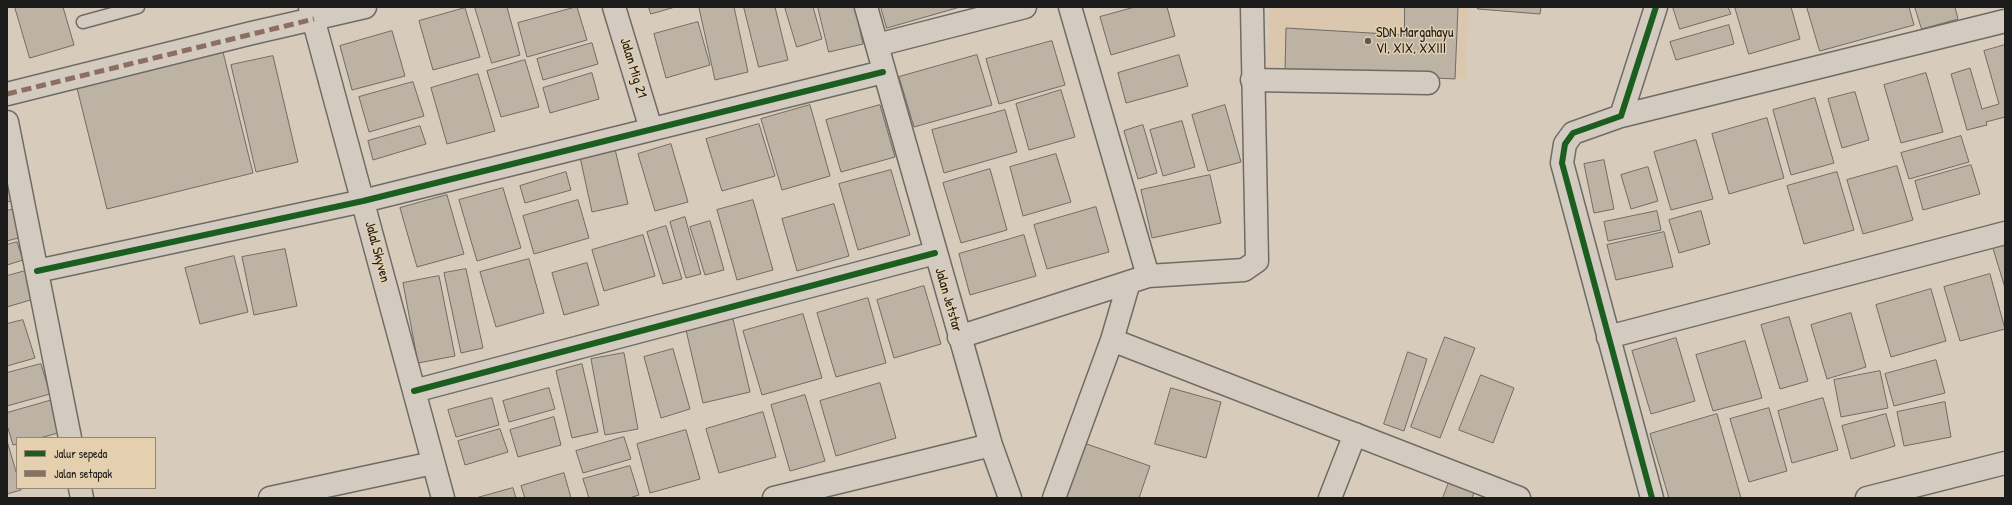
<!DOCTYPE html>
<style>
body{margin:0}
#map{position:relative;width:2012px;height:505px;overflow:hidden;background:#d7ccbb;font-family:"Patrick Hand",sans-serif}
canvas{display:block}
.frame{position:absolute;inset:0;border:8px solid #1c1c1c;pointer-events:none}
.legend{position:absolute;left:16px;top:437px;width:140px;height:52px;box-sizing:border-box;background:#e4cfae;border:1px solid #948774;margin:0;padding:5px 7px;list-style:none;font-size:12px;color:#1c1c1c}
.legend li{display:flex;align-items:center;gap:8px;height:20px}
.legend b{width:20px;border:1px solid #948774}
</style>
<div id="map">
<canvas width="2012" height="505"></canvas>
<div class="frame"></div>
<ul class="legend">
<li><b style="height:5px;background:#1b5e20"></b>Jalur sepeda</li>
<li><b style="height:5px;background:#8d6e63"></b>Jalan setapak</li>
</ul>
</div>
<script>
const context = document.querySelector('canvas').getContext('2d');
context.lineJoin = 'round';
function fill(path, color) { context.fillStyle = color; context.fill(path, 'evenodd'); }
function stroke(path, color, width, dash) { context.strokeStyle = color; context.lineWidth = width; context.lineCap = dash ? 'butt' : 'round'; context.setLineDash(dash || []); context.stroke(path); }
function drawText(font, color, halo, rows, align = 'center') {
  context.font = font + ' "Patrick Hand",sans-serif'; context.lineWidth = 3; context.setLineDash([]); context.textBaseline = 'middle'; context.strokeStyle = halo; context.fillStyle = color; for (const [text, x, y, turn = 0] of rows) {
    context.save(); context.translate(x, y); context.rotate((+turn || 0) * Math.PI / 180); context.textAlign = isNaN(turn) ? turn : align; if (halo) context.strokeText(text, 0, 0); context.fillText(text, 0, 0); context.restore();
  }
}
fill(new Path2D(`
 M1270,7H1468L1466,79L1267,76Z`), '#dac7ad');
const building = new Path2D(`
 M15,7H63L74,45L30,58Z
 M475,7H507L520,55L492,63Z
 M577,7L587,40L527,57L518,23Z
 M649,7H675L651,14Z
 M703,7H734L748,72L715,80L699,8Z
 M744,7H775L788,60L759,67Z
 M785,7H813L822,39L797,47Z
 M818,7H855L863,44L829,52Z
 M881,7H960L887,28Z
 M1135,7H1167L1175,36L1111,55L1100,17Z
 M1405,7H1458L1455,79L1285,70L1286,28L1404,35Z
 M1478,7H1541L1540,14L1478,9Z
 M1673,7H1728L1731,14L1680,29Z
 M1735,7H1791L1800,39L1749,54Z
 M1807,7H1909L1914,25L1820,51Z
 M1915,7H1955L1958,19L1922,29Z
 M465,8L480,57L433,70L419,21Z
 M698,22L710,65L666,78L654,34Z
 M1729,25L1734,44L1676,60L1670,42Z
 M392,31L405,76L352,90L340,46Z
 M1052,41L1065,85L999,104L986,59Z
 M592,43L598,64L543,80L537,59Z
 M2005,45V117L1986,122L1987,125L1967,130L1951,74L1970,68L1982,109L1999,104L1984,51Z
 M223,52L253,173L107,209L77,88Z
 M977,55L992,105L914,127L899,77Z
 M1179,55L1188,86L1126,103L1118,73Z
 M273,56L298,162L256,172L231,65Z
 M525,60L539,107L501,117L487,71Z
 M592,73L599,99L550,113L543,88Z
 M1926,73L1943,132L1901,143L1884,85Z
 M478,74L495,131L447,144L431,88Z
 M413,82L424,116L369,132L359,97Z
 M1061,90L1075,137L1029,150L1016,104Z
 M1855,92L1869,140L1842,148L1828,99Z
 M1815,98L1834,163L1791,175L1773,110Z
 M810,105L830,176L782,190L761,119Z
 M880,105L895,157L841,172L826,120Z
 M1225,105L1241,162L1208,171L1192,115Z
 M1005,110L1017,152L944,173L932,130Z
 M1767,118L1784,178L1729,194L1712,134Z
 M1182,121L1195,167L1163,176L1150,130Z
 M759,124L775,176L722,191L706,139Z
 M1143,125L1157,173L1138,179L1124,131Z
 M420,126L426,144L373,160L368,141Z
 M1961,136L1969,162L1909,179L1901,153Z
 M1696,140L1713,199L1671,210L1654,152Z
 M671,144L688,202L655,211L638,154Z
 M615,149L628,204L592,212L580,157Z
 M1056,154L1071,202L1023,216L1010,167Z
 M1604,160L1614,209L1594,213L1584,164Z
 M1971,165L1980,194L1923,210L1915,181Z
 M1897,166L1913,220L1863,234L1847,180Z
 M1648,167L1658,201L1631,209L1621,175Z
 M990,169L1007,230L961,243L943,183Z
 M891,170L910,235L858,250L839,184Z
 M566,172L571,190L525,203L520,186Z
 M1837,172L1854,230L1804,244L1787,186Z
 M1210,175L1221,223L1152,238L1141,190Z
 M11,180L16,200L7,202V182Z
 M503,188L521,248L477,261L459,200Z
 M447,195L464,254L417,267L400,208Z
 M578,200L589,238L534,254L523,216Z
 M753,200L773,270L737,280L717,210Z
 M834,204L849,256L797,271L782,219Z
 M1096,207L1109,252L1047,269L1034,225Z
 M14,209L22,237L7,241V211Z
 M1657,211L1661,230L1608,241L1604,222Z
 M1701,211L1710,244L1679,253L1669,220Z
 M685,217L701,274L686,278L670,222Z
 M710,221L724,270L705,275L690,227Z
 M666,226L682,279L663,284L647,232Z
 M1664,232L1673,267L1616,280L1607,245Z
 M643,235L655,276L604,291L592,250Z
 M1024,235L1036,276L970,295L959,254Z
 M2005,241V288L1992,245Z
 M17,242L23,260L7,265V245Z
 M285,249L297,306L254,315L242,257Z
 M234,256L248,312L200,324L185,268Z
 M529,259L544,313L496,327L480,272Z
 M587,263L599,305L564,315L552,273Z
 M466,269L483,348L461,353L444,273Z
 M29,270L37,298L7,307V276Z
 M1990,274L2005,329L1960,341L1944,287Z
 M439,276L455,356L418,363L403,283Z
 M924,286L941,344L894,358L877,300Z
 M1931,289L1946,341L1891,357L1876,305Z
 M868,298L886,363L836,377L817,313Z
 M1851,313L1866,367L1827,379L1811,325Z
 M803,314L822,378L762,395L743,331Z
 M1789,317L1808,381L1780,389L1761,325Z
 M733,319L750,392L703,403L686,330Z
 M23,320L35,358L7,366V324Z
 M1445,337L1475,348L1440,438L1411,427Z
 M1676,338L1695,401L1651,414L1632,351Z
 M1745,341L1762,398L1713,411L1696,355Z
 M673,349L690,409L661,418L644,357Z
 M1408,352L1427,359L1404,431L1384,424Z
 M624,353L638,429L605,435L591,359Z
 M1936,360L1945,393L1894,406L1885,374Z
 M41,364L50,394L7,406V373Z
 M582,364L598,432L572,438L556,371Z
 M1880,371L1888,408L1841,417L1834,380Z
 M1481,375L1514,388L1493,443L1459,430Z
 M880,383L896,438L836,456L820,401Z
 M549,388L555,409L509,422L503,401Z
 M1171,388L1221,402L1206,458L1155,444Z
 M805,395L825,461L790,471L771,405Z
 M492,398L499,425L456,437L448,410Z
 M1823,398L1838,450L1792,463L1778,411Z
 M56,399L65,431L40,438H17V444L13,445L7,425V413Z
 M1945,402L1951,437L1904,446L1897,412Z
 M1769,408L1787,471L1749,482L1730,419Z
 M763,412L776,457L719,473L706,429Z
 M1717,414L1741,498H1669L1650,434Z
 M1886,414L1895,446L1851,459L1842,426Z
 M554,417L561,445L518,457L510,430Z
 M500,429L508,452L465,465L458,441Z
 M686,430L700,479L650,493L637,444Z
 M624,437L631,459L583,473L576,451Z
 M7,441L17,475V488H21V490L7,494Z
 M1081,442L1150,466L1139,498H1063Z
 M630,466L639,495L629,498H589L583,479Z
 M564,473L571,498H525L521,486Z
 M1451,477L1476,488L1472,498H1443Z
 M513,488L516,498H476Z`);
fill(building, '#bdb3a4');
stroke(building, '#706b64', 1);
const service = new Path2D(`
 M83,22L138,7`);
const minor = new Path2D(`
 M310,7L443,498
 M614,7L651,129
 M866,7L991,445L1010,498
 M877,45L1025,7
 M1252,80L1428,83
 M7,94L252,33L365,7
 M1621,116L2005,21
 M7,122L70,438
 M37,271L363,201L883,72
 M1148,276L1244,270L1257,261L1252,7
 M1129,282L1112,340L1519,498
 M959,337L1148,276L1070,7
 M1608,337L2005,233
 M414,391L935,253
 M80,488L82,498
 M270,498L433,463
 M774,498L991,445
 M1054,498L1112,340
 M1330,498L1355,434
 M1652,498L1562,163L1565,144L1573,133L1621,116L1656,7
 M1867,498L2005,463`);
stroke(service, '#706b64', 15);
stroke(minor, '#706b64', 25);
stroke(service, '#d3cbbf', 12);
stroke(minor, '#d3cbbf', 22);
stroke(new Path2D(`
 M7,94L314,19`), '#8d6e63', 5, [10, 5]);
stroke(new Path2D(`
 M37,271L363,201L883,72
 M414,391L935,253
 M1652,498L1562,163L1565,144L1573,133L1621,116L1656,7`), '#1b5e20', 6);
for (const [x, y, r, color] of [
 [1368,41,4,"#5d5a54"]
]) { const dot = new Path2D(); dot.arc(x, y, r, 0, 2 * Math.PI); context.fillStyle = color; context.fill(dot); stroke(dot, '#e4cfae', 1.5); }
drawText('14px', '#1c1c1c', '#e4cfae', [
 ["SDN Margahayu",1376,33],
 ["VI, XIX, XXIII",1376,49]
], 'left');
drawText('14px', '#1c1c1c', '#e4cfae', [
 ["Jalan Mig 21",633,68,73],
 ["Jalal Skyven",377,252,75],
 ["Jalan Jetstar",948,300,74]
]);
</script>
